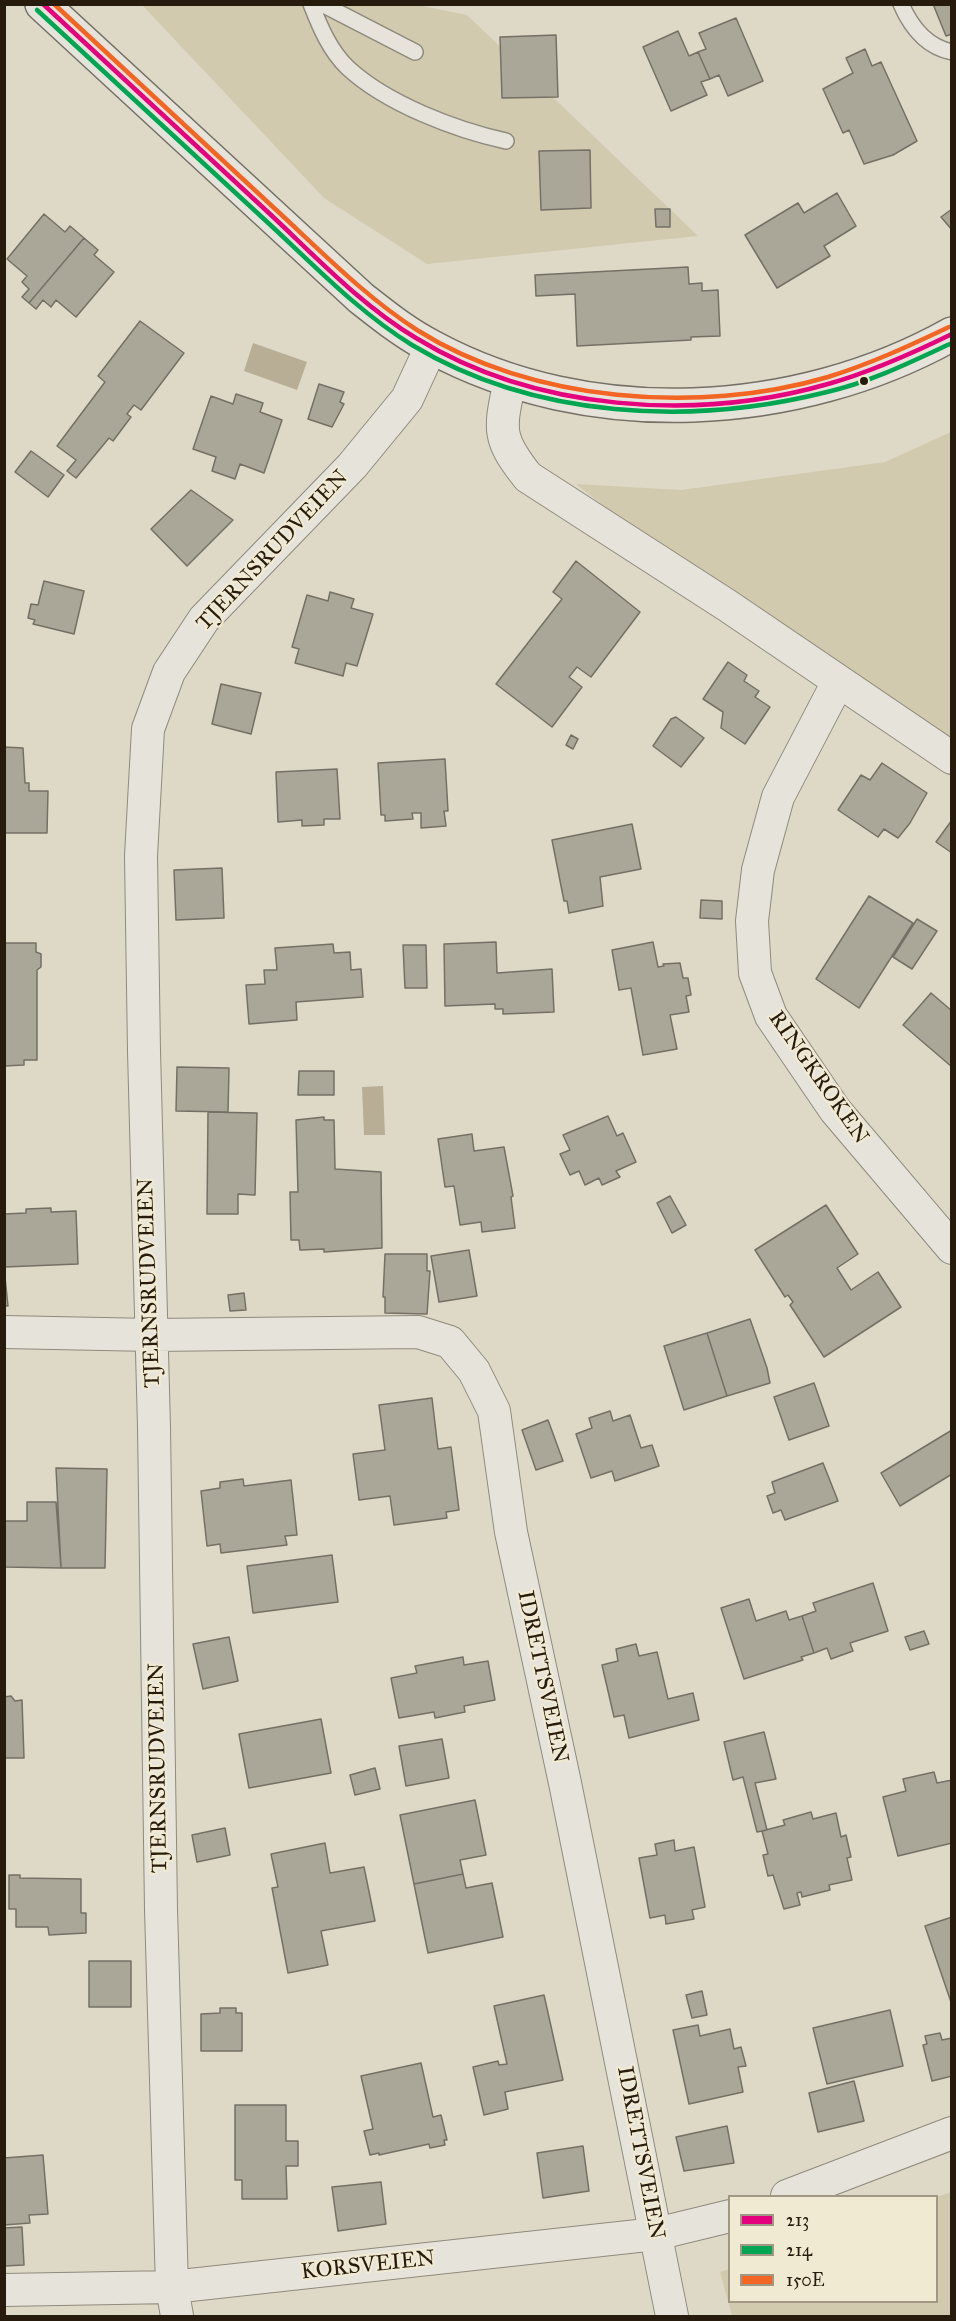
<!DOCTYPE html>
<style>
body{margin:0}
#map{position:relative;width:956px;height:2321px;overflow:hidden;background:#ded9c6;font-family:"IM FELL Great Primer",serif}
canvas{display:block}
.frame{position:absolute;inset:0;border:6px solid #261b0d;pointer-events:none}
.legend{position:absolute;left:728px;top:2195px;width:210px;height:108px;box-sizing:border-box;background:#f1ead3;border:2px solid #a09784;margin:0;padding:8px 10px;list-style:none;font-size:18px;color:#261b0d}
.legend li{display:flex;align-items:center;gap:12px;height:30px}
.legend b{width:30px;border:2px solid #a09784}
</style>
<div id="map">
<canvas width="956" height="2321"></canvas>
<div class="frame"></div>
<ul class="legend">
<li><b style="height:8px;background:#e5007d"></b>213</li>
<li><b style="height:8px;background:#00a651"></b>214</li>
<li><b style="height:8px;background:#f26522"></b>150E</li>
</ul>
</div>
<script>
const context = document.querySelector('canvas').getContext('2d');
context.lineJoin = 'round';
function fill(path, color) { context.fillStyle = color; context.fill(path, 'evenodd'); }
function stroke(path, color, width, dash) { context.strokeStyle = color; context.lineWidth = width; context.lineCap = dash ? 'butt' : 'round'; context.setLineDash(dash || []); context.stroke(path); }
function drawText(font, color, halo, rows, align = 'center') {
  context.font = font + ' "IM FELL Great Primer",serif'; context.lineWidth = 4.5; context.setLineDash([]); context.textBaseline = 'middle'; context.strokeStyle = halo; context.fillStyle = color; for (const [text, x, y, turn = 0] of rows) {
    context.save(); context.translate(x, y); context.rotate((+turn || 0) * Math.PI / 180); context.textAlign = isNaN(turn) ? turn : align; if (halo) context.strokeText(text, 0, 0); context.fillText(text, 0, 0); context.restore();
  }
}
fill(new Path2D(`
 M413,4L467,15L698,236L427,264L324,198L142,5Z
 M951,432V761L814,672L576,484L681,490L885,462Z
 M951,2192V2316H732L720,2272L729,2269L730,2302H936L937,2197Z`), '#d2caaf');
fill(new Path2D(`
 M253,343L307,362L297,390L244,371Z
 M383,1086L385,1135H364L362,1087Z`), '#b8ae95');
const building = new Path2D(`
 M933,4H952V34L946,36Z
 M736,18L763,81L728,96L719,75L710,79L698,52L706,49L699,33Z
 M678,31L689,56L698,52L710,79L701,82L707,95L671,111L643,47Z
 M556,35L558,97L502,98L500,37Z
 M865,49L872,66L881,62L917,141L893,155L864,164L849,130L843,133L823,89L853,73L846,58Z
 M590,150L591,208L541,210L539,151Z
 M837,193L856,226L824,246L830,256L777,288L745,235L798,203L804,213Z
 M655,209H670V227H656Z
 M952,209V230L941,217Z
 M44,214L65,232L70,226L84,238L29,303L22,297L29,289L22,282L27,276L7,259Z
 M84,238L98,250L94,255L114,272L76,317L56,300L51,307L43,300L36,309L29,303Z
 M688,267L689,284L702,283V291L718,290L720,336L691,337V340L577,346L575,294L536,296L535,275Z
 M140,321L184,353L141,410L134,405L127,414L131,417L113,441L109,438L76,478L67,471L76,460L57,446L105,382L98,376Z
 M319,384L344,392L340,402L344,404L332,427L308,419Z
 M236,394L263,403L260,412L282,420L264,473L240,464L235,479L212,471L216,457L193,449L211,396L233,404Z
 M31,451L64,475L48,497L15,472Z
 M191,490L233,520L187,566L151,529Z
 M576,561L640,612L591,677L577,667L569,677L582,687L552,727L496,684L562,599L553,592Z
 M44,581L84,591L74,634L33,624L35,620L28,618L31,604L38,605Z
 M330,592L354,599L351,608L373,614L357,666L346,663L343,676L295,663L299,649L292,647L307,595L328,601Z
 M728,662L747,675L744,681L759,691L755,697L770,707L745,744L721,728L723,712L703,699Z
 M221,684L261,693L251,734L212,724Z
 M676,717L704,738L681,767L653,746L671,719Z
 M571,735L578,739L573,749L566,745Z
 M4,747L23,748L25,783H29V791H48L47,833H4Z
 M445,759L448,811H444L446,826L421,828V813H412L413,819L385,821V815H381L378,763Z
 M882,763L927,793L910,823L898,838L884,829L878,837L838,810L861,775L870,780Z
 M337,769L340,819H324V825L302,826V820L278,822L276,772Z
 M952,820V853L936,842Z
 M632,824L641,869L600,877L603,906L569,913L567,901H564L552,840Z
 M222,868L224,918L176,920L174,870Z
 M869,896L913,923L859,1008L816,979Z
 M701,900L722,901V919L700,918Z
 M917,919L937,931L912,969L893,957Z
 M496,942L497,973L552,969L554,1012L503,1014V1009H495V1004L445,1006L444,944Z
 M653,942L658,967L664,966L663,964L680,963L683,978H688L691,995L686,996L689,1012L670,1015L677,1049L643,1055L631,988L619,990L612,950Z
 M4,943H36V952L41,954V967L37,970V1060H24V1065L4,1066Z
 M333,944L334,953L350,952L351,970L361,969L363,997L296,1002L297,1020L249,1024L246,985L265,984L264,970H277L275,948Z
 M403,945H426L427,988H405Z
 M931,993L952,1011V1067L903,1025Z
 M177,1067L229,1068L228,1112L176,1111Z
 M299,1071H334V1095H298Z
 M208,1112L257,1113L255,1195L238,1194V1214H207Z
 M608,1116L617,1136L623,1133L636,1162L616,1171L620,1177L602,1185L599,1178L585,1185L579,1171L570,1175L560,1154L570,1150L563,1135Z
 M324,1117V1120H334L335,1169L381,1172L382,1248L324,1252V1249L300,1250L299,1240H291L290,1192H298L296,1120Z
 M472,1134L474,1151L504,1147L513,1196L511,1197L515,1228L482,1232L481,1222L460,1225L454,1186L445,1187L438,1139Z
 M670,1196L686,1225L672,1233L657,1203Z
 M826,1205L858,1254L837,1268L851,1290L878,1272L901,1307L824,1357L790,1305L793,1302L788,1295L785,1297L755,1250Z
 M51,1208V1212L76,1211L78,1264L4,1267V1214L26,1213V1209Z
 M469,1250L477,1296L439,1302L431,1256Z
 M385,1254H427V1271H430L427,1314L385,1313V1297H383Z
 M4,1268L8,1306H4Z
 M244,1293L246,1310L230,1311L228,1295Z
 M750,1319L767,1368L770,1383L727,1396L707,1333Z
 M707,1333L727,1396L684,1410L664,1346Z
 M814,1383L829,1426L789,1440L774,1397Z
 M432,1398L438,1449L451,1447L459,1510L446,1512L447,1518L394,1525L390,1496L359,1500L353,1454L385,1450L379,1405Z
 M610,1411L613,1421L630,1415L641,1448L652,1445L659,1466L615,1481L612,1471L591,1478L576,1434L592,1428L589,1418Z
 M548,1420L563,1461L536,1470L522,1430Z
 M952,1430V1474L900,1506L881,1473Z
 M823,1463L838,1501L785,1520L781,1510L773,1513L767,1496L775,1493L772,1482Z
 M56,1468L107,1469L105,1568H61Z
 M243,1479L244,1486L291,1480L297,1535L285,1536L287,1545L221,1553L220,1544L207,1546L201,1491L220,1488V1482Z
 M27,1502H56L61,1568L4,1567V1521H27Z
 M332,1555L338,1602L253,1613L247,1566Z
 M873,1583L888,1631L850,1643L853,1651L831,1659L827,1648L814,1653L802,1616L816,1611L813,1603Z
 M749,1599L756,1621L786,1611L789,1620L802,1616L814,1653L801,1657L803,1660L744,1679L721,1608Z
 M924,1631L929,1644L910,1650L905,1637Z
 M229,1637L238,1681L203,1689L193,1644Z
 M636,1644L639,1656L657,1652L668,1699L693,1693L699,1720L629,1738L624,1715L614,1717L602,1665L618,1661L616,1649Z
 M463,1657L464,1665L488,1661L495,1700L464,1706L465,1712L435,1718L434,1712L399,1718L391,1678L417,1673L415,1666Z
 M11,1696L15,1701L22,1700L24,1758H4V1697Z
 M321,1719L331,1773L249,1788L239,1734Z
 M764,1732L776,1779L755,1783L767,1830L757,1832L743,1777L733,1780L724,1742Z
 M442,1739L449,1778L406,1786L399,1746Z
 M375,1768L380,1789L355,1795L350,1775Z
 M934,1772L937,1783L952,1780V1843L898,1856L883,1797L906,1791L903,1779Z
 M475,1800L486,1855L460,1860L463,1874L414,1884L400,1815Z
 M811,1812L813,1819L836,1813L841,1837L846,1835L851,1857L847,1858L852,1880L829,1885L830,1890L802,1897L801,1892L797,1893L800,1905L784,1909L773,1875L768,1876L763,1855L768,1854L762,1831L785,1825L783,1820Z
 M225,1828L230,1855L197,1862L192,1835Z
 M674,1840L675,1851L694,1847L705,1907L692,1910L694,1919L666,1924L665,1915L650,1918L639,1858L657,1855L655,1844Z
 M325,1843L330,1873L364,1867L375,1921L321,1931L328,1965L288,1973L272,1888L278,1887L271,1854Z
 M463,1874L466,1888L492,1883L503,1937L428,1953L414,1884Z
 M9,1875H20V1878L81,1879V1913H86V1933L49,1935L48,1927H16V1909H9Z
 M952,1917V2005L925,1926Z
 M89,1961H131V2007H89Z
 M702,1991L707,2015L692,2018L686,1995Z
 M544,1995L563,2080L505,2092L508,2109L484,2115L473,2067L498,2061L499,2065L507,2064L494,2006Z
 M220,2008H236V2013H242V2051H201V2014L220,2013Z
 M890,2010L903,2066L827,2084L813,2028Z
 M698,2025L700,2036L730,2029L734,2049L741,2047L746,2066L738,2067L743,2092L689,2104L673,2030Z
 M940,2033L942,2040L952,2038V2076L932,2081L923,2045L927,2044L925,2036Z
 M421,2063L433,2117L441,2115L447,2140H444L445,2145L430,2148L429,2144L379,2155V2153L370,2155L364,2131L373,2129L361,2076Z
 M854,2081L864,2121L818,2132L809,2093Z
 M235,2105H286V2141H298V2166H286L287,2199H242V2180H235Z
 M727,2126L734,2163L684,2171L676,2137Z
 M583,2146L589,2191L543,2198L537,2153Z
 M43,2155L48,2214L29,2215L30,2223L4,2225V2158Z
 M381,2182L386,2224L338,2231L332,2187Z
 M22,2227L24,2265L4,2266V2228Z`);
fill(building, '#aaa698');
stroke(building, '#747065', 1.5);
const service = new Path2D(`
 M311,4C320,27 330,51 348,68C387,104 456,130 506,141
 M322,4L415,52
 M901,4C911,27 927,47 952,52`);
const minor = new Path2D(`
 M510,380C500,429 496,437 528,477L728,606L952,758
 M838,682L778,797L758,870L752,921L755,973L771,1016L835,1110L952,1248
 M4,1332L152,1335L418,1332L450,1342L474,1371L494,1411L511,1532L565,1783L672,2316
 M787,2196L952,2133
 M4,2290L172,2287L656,2234L730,2216
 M177,2316L172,2287L161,1909L154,1427L144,1051L141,856L148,729L169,672L204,619L352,466L407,399L431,347`);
const secondary = new Path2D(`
 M42,4L361,298C384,316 406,334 432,347C589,432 797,421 952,334`);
stroke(service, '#8e8a7d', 18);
stroke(minor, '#8e8a7d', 34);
stroke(secondary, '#747065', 36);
stroke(service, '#e6e3da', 15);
stroke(minor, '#e6e3da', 32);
stroke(secondary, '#e6e3da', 33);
stroke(new Path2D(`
 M43,4C118,74 194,144 270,214C316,257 361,305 416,338C535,411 695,422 828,384C871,372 911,354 952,334`), '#e5007d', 4.5);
stroke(new Path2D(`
 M37,10C113,80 189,150 265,220C312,263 357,311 412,345C535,419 691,426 827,392C871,382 911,362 952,343`), '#00a651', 4.5);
stroke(new Path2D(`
 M54,4C127,72 200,140 273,207C319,249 364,296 417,330C531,402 699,415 828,377C870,364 909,346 949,327`), '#f26522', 4.5);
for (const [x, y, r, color] of [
 [864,381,5,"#261b0d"]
]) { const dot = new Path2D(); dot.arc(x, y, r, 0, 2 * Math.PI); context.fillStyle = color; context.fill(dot); stroke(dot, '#f1ead3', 2); }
drawText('22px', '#261b0d', '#f1ead3', [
 ["TJERNSRUDVEIEN",273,551,-47],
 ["RINGKROKEN",818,1078,55],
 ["TJERNSRUDVEIEN",150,1283,-92],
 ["IDRETTSVEIEN",542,1677,78],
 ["TJERNSRUDVEIEN",159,1768,-91],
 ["IDRETTSVEIEN",640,2153,79],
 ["KORSVEIEN",368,2266,-6]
]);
</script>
